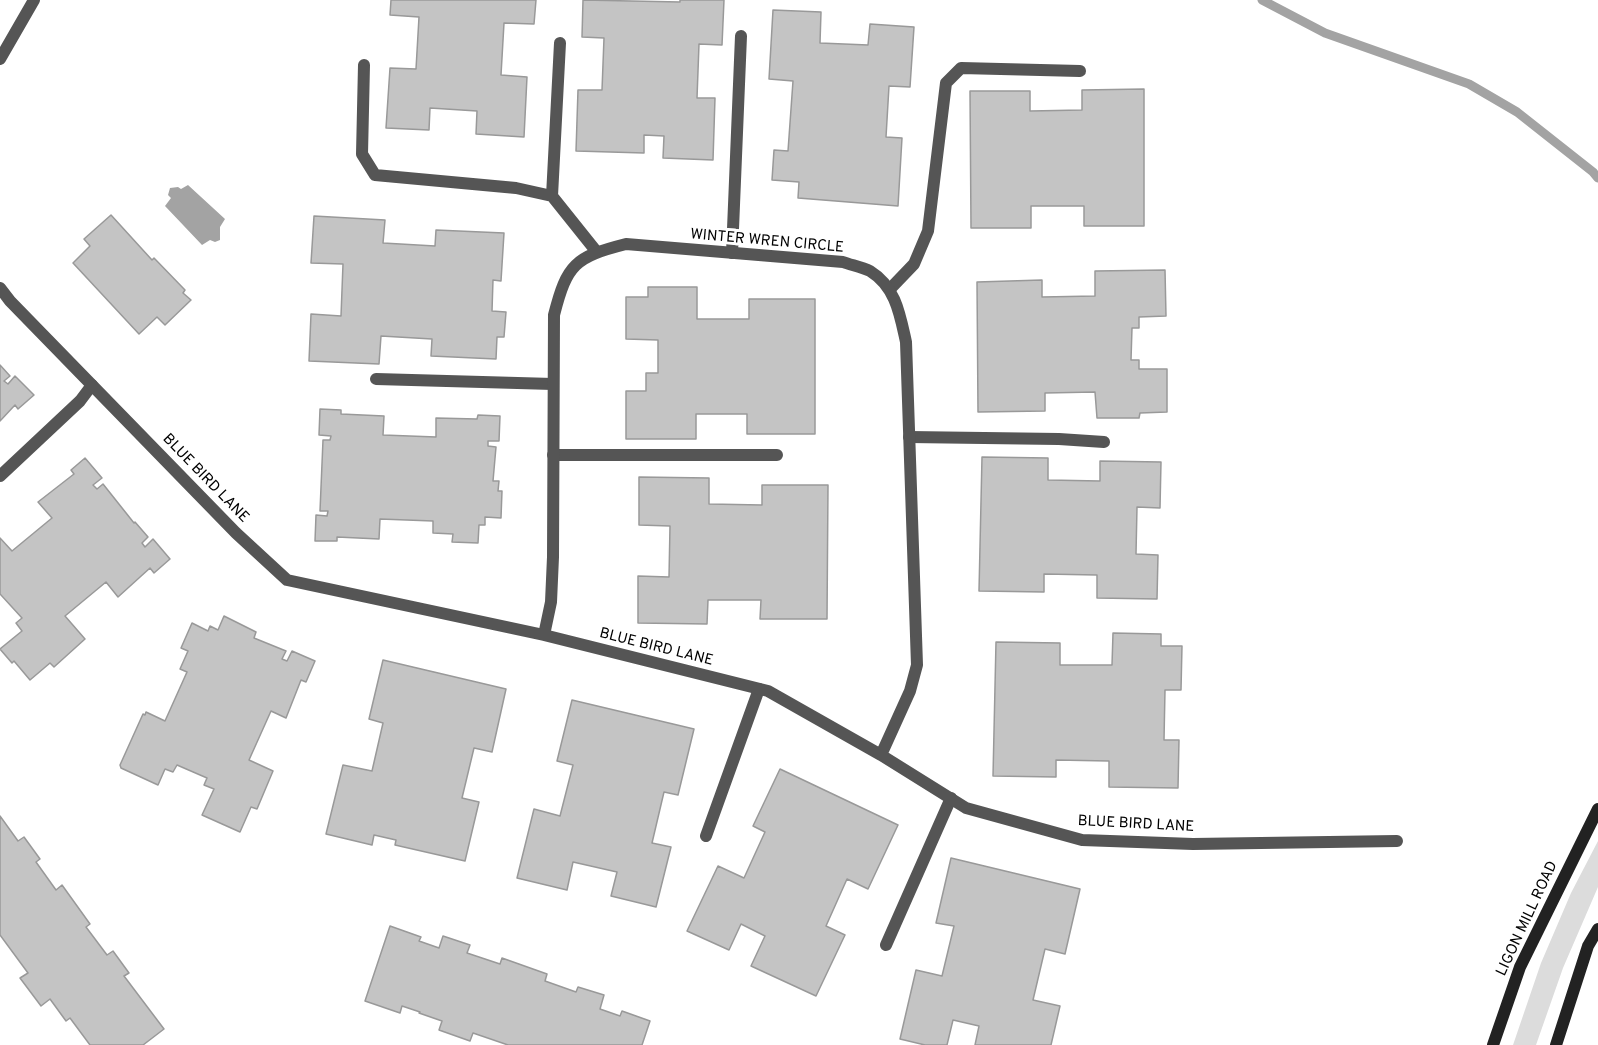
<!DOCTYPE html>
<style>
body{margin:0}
canvas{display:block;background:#fff}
</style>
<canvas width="1598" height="1045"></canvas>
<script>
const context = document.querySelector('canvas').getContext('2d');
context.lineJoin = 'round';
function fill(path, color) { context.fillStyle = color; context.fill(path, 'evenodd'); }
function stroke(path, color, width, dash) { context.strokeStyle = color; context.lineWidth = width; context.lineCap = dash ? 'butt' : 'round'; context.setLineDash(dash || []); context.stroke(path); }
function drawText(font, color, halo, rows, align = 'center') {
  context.font = font + ' Overpass,sans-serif'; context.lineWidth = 6; context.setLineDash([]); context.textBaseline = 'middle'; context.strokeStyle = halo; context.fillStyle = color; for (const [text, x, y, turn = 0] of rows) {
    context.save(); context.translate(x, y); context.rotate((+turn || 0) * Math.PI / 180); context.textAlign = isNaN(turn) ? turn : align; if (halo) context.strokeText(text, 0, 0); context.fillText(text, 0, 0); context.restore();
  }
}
fill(new Path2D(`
 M1598,841V887L1563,968L1536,1045H1513L1541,963L1571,893Z`), '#dcdcdc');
fill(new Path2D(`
 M188,185L225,219L220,227V240L215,242L210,240L202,245L165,206L171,198L168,195L170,188L178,187L181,189Z`), '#a3a3a3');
stroke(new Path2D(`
 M1262,0L1325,33L1469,84L1517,112L1593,172L1598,178`), '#a3a3a3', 9);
const building = new Path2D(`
 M391,0H536L534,24L504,23L501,75L527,77L524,137L476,134L477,111L430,108L429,130L386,128L390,68L416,69L419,17L390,15Z
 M583,0L680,2V0H724L722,45L699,44L697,98H715L713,160L663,158L664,136L644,135V153L576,151L578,90H602L604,38L582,37Z
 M773,10L821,12L820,43L868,45L870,24L914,27L910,87L889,86L886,137L902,138L898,206L798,198L799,182L772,180L774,150L788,151L793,81L769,79Z
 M1144,89V226H1084V206H1031V228H971L970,91H1030V111L1082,110V90Z
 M111,215L152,260L154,258L185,290L183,293L191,300L165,325L157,317L139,334L73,263L90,246L84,239Z
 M314,216L385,220L383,243L435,246L436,230L504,233L501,281L493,280L492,311L506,312L504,337H497L496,359L431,356L432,339L381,336L379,364L309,361L311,314L341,316L343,264L311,263Z
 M1165,270L1166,316L1139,317V328H1132L1131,360H1139V369H1167V412L1140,413L1139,418H1097L1095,392L1045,393V411L978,412L977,282L1042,280V297L1095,296V271Z
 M648,287H697V319H749V299H815V434H747V414H696V439H626V391H646V373H658V340L626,339V297H648Z
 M0,365L10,376L4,381L8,384L15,376L34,395L18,409L15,405L0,421Z
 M320,409L341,410V414L384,416L383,435L436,437V418L477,419L478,415L500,416L499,441H488V446L496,447L493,481H499L498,491H502L501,518L485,517V525H479L478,543L452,542L453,534L433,533V521L380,519L379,539L337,537V541H315L316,515L327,516L328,511H320L323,440H330L331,436L319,435Z
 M982,457L1048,458V480L1100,481V461L1161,462L1160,508L1137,507L1136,554L1158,555L1157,599L1097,598V575L1044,574V592L979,591Z
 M85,458L102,478L93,485L97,489L103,484L134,523L135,522L148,537L142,543L145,547L153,539L170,559L154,573L150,568L118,597L106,582L65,616L85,639L54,667L50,663L30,680L14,661L12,663L0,649L22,631L16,623L22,618L0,594V538L12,551L52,518L38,502L74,474L71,470Z
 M639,477L709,478V504L762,505V485H828L827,619H760L761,600H708L707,624L638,623V576L669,577L670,526L639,525Z
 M224,616L256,632L254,638L286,651L282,659L287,661L292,651L315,661L306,682L301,680L286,718L271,711L249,760L273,771L257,809L251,807L240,832L202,815L214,789L204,785L207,778L177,765L173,772L165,769L158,785L121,768L120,765L143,714L145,715L146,712L165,721L187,672L180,669L188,651L181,648L192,623L208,631L210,626L218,630Z
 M1113,633L1161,634V646H1182L1181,690H1165L1164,740H1179L1178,788L1109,787V761L1056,760V777L993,776L996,642L1060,643V665H1112Z
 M383,660L506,689L492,752L474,748L462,798L479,802L465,861L395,845L396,840L374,835L372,845L326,834L343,765L372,771L383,723L369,719Z
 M572,700L694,729L678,795L664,792L652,843L671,847L656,907L611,896L617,872L573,862L567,890L517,878L534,809L560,816L573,765L557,761Z
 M780,769L898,825L868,889L847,879L826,926L845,935L816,996L751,966L765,936L741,924L729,950L687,931L718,866L744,878L765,832L753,826Z
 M0,816L18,841L24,837L40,859L36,862L56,890L62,885L90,924L86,927L107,955L113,951L129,973L124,976L164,1029L143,1045H90L70,1018L66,1021L50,999L41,1006L20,978L28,973L0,935Z
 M951,858L1080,889L1065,954L1045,949L1033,1000L1060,1006L1051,1045H975L979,1026L953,1020L947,1045H925L900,1039L916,970L942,976L954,926L936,923Z
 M390,926L421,937L419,941L439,948L443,936L470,945L467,953L500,964L502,958L547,974L545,981L576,992L578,987L604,995L600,1009L620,1016L622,1011L650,1021L642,1045H508L473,1033L470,1041L439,1030L442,1021L419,1013L420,1012L402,1006L400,1013L365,1001Z`);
fill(building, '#c4c4c4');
stroke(building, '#999', 1.5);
stroke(new Path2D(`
 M364,65L362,154L375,175L516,188L552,196L596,251
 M552,196L560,43
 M732,253L741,36
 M890,289L914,264L928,231L946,83L961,68L1080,71
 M376,379L553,384
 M909,437L1059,439L1104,442
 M553,455H777
 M0,476L80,401L92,385
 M706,836L759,689
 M886,945L951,798`), '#555', 12);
stroke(new Path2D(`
 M0,59L34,0
 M0,288L10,301L236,533L287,580L544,635L768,691L881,755L966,808L1082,840L1193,844L1397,841
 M544,635L551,602L553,557L554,315C567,264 575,257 626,244L843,262C851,265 862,267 870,271C896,287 900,315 906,342L917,665L910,691L881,755`), '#555', 12);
stroke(new Path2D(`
 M1493,1045L1520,967L1598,809
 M1556,1045L1588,946L1598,929`), '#222', 12);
drawText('15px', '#000', '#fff', [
 ["WINTER WREN CIRCLE",767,242,5],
 ["BLUE BIRD LANE",205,479,46],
 ["BLUE BIRD LANE",656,648,14],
 ["BLUE BIRD LANE",1136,825,3],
 ["LIGON MILL ROAD",1528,919,-65]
]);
</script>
